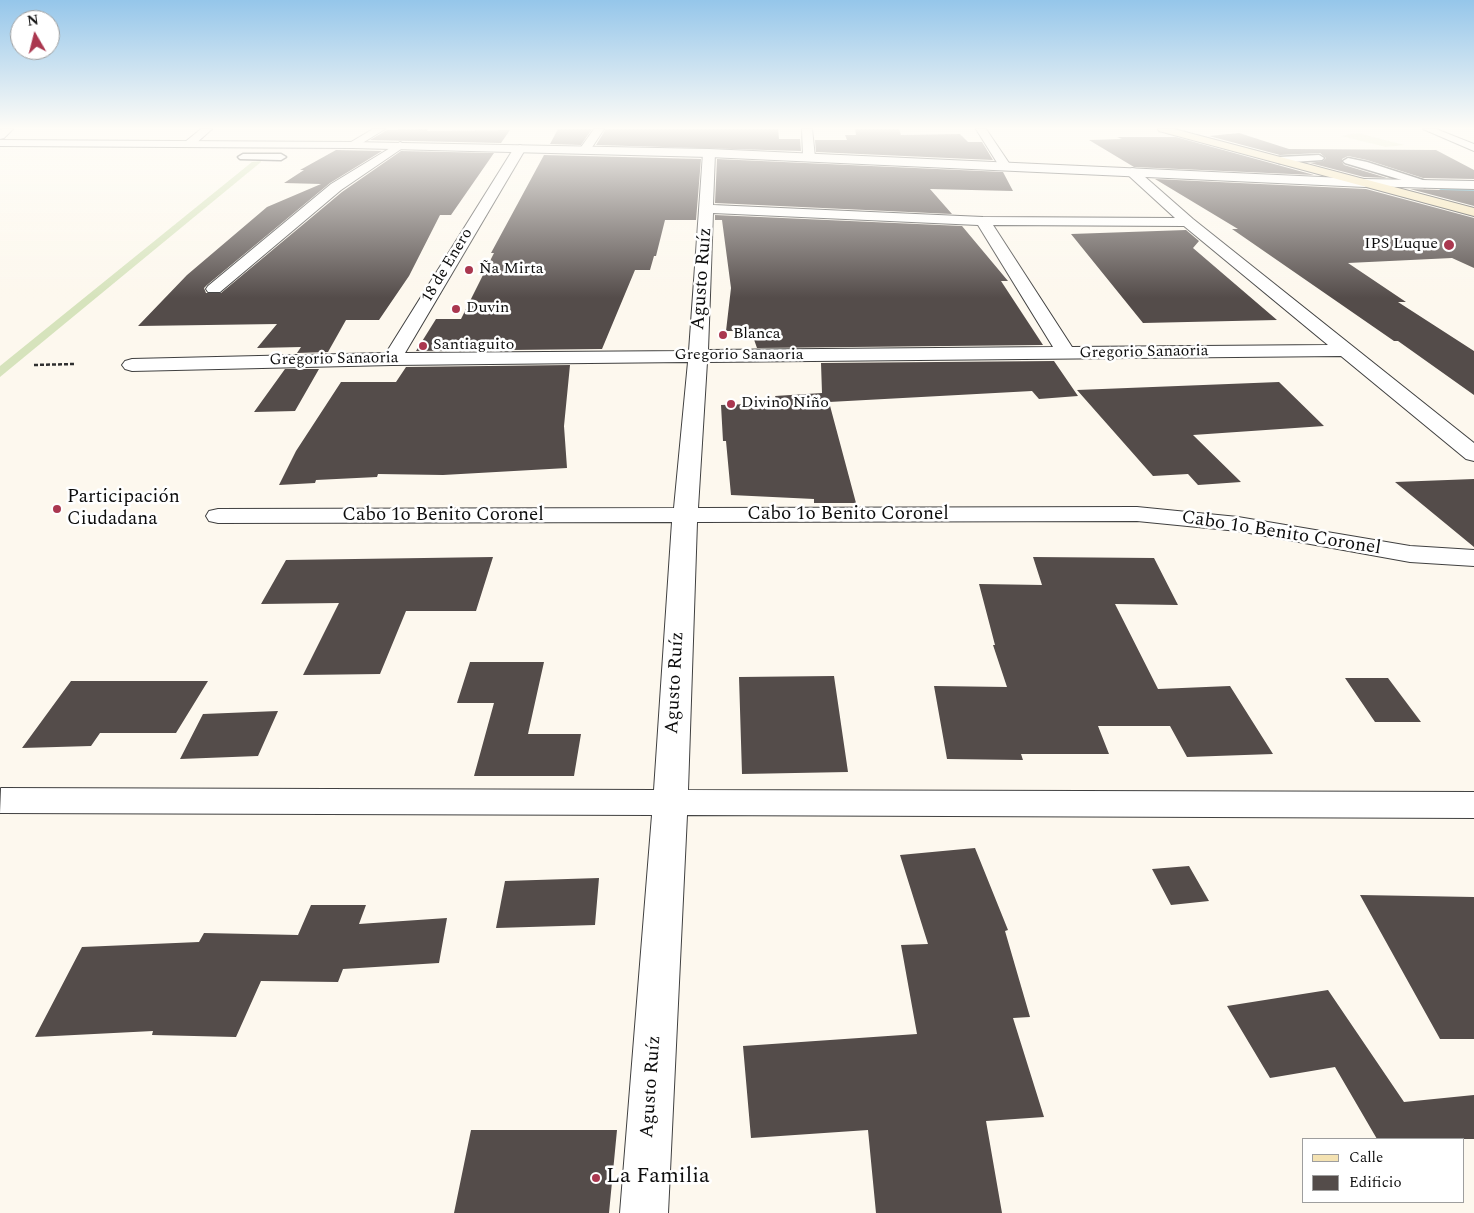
<!DOCTYPE html>
<meta charset="utf-8">
<style>
body{margin:0}
#map{position:relative;width:1474px;height:1213px;overflow:hidden;background:#fdf8ee;font-family:Spectral,serif}
canvas{display:block}
.legend{position:absolute;left:1302px;top:1138px;width:162px;height:65px;box-sizing:border-box;background:#fff;border:1px solid #9e9e9e;margin:0;padding:6px 9px;list-style:none;font-size:15px;color:#0d0d0d}
.legend li{display:flex;align-items:center;gap:10px;height:25px}
.legend b{width:25px;border:1px solid #9e9e9e}
.north{position:absolute;left:10px;top:10px;width:50px;height:50px;box-sizing:border-box;background:#fff;border:1px solid #9e9e9e;border-radius:50%;rotate:352deg;font-size:14px;font-weight:700;line-height:20px;text-align:center;color:#0d0d0d}
.north::after{content:'';display:block;margin:auto;width:18px;height:22px;background:#aa374f;clip-path:polygon(50% 0,100% 100%,50% 72%,0 100%)}
</style>
<div id="map">
<canvas width="1474" height="1213"></canvas>
<ul class="legend">
<li><b style="height:6px;background:#f4e2b2"></b>Calle</li>
<li><b style="height:14px;background:#544c4a"></b>Edificio</li>
</ul>
<div class="north">N</div>
</div>
<script>
const context = document.querySelector('canvas').getContext('2d');
context.lineJoin = 'round';
function fill(path, color) { context.fillStyle = color; context.fill(path, 'evenodd'); }
function stroke(path, color, width, dash) { context.strokeStyle = color; context.lineWidth = width; context.lineCap = dash ? 'butt' : 'round'; context.setLineDash(dash || []); context.stroke(path); }
function drawText(font, color, halo, rows, align = 'center') {
  context.font = font + ' Spectral,serif'; context.lineWidth = 5; context.setLineDash([]); context.textBaseline = 'middle'; context.strokeStyle = halo; context.fillStyle = color; for (const [text, x, y, turn = 0] of rows) {
    context.save(); context.translate(x, y); context.rotate((+turn || 0) * Math.PI / 180); context.textAlign = isNaN(turn) ? turn : align; if (halo) context.strokeText(text, 0, 0); context.fillText(text, 0, 0); context.restore();
  }
}
fill(new Path2D(`
 M261,161V162L0,377V366L252,162Z`), '#d6e3bc');
fill(new Path2D(`
 M1358,133L1404,145L1386,147L1341,136Z`), '#e6ebcd');
fill(new Path2D(`
 M1474,188V192H1442L1439,190L1442,188Z`), '#4aa0bb');
fill(new Path2D(`
 M428,129L427,131L510,130L501,143L370,140L387,130Z
 M558,129H592L581,145L550,144Z
 M606,129H778L779,139H800L801,151L596,145Z
 M855,129H899L901,135L960,134L968,142H982L993,160L816,152L815,140H847L845,135H856Z
 M1239,133L1289,149L1436,150L1474,170V179L1423,178L1367,160L1348,156L1342,159V162L1344,165L1387,178L1364,177L1310,163L1323,161L1326,158L1320,153L1280,155L1209,136Z
 M1117,137H1176L1314,175L1134,167L1089,140L1122,139Z
 M336,150L382,151L330,183L207,285L204,288L206,293H221L342,192L401,151L494,153L451,215H440L409,276L379,320H346L328,352L297,353L301,347L257,348L277,324L138,326L187,275L267,207L321,184L284,183L304,170H300Z
 M544,155L701,159L696,220H665L656,256H654L650,270H635L602,349L416,351L436,319H461L494,253H491Z
 M717,159L1003,172L1013,191L930,189L952,214L715,203Z
 M1155,179L1366,189L1474,218V268L1452,258L1348,263L1406,302H1398L1474,351V395L1398,341H1394L1232,229H1238Z
 M1410,189L1474,191V206Z
 M715,215L962,226L1008,281H1001L1043,345L757,348L751,331H726L731,288L722,220H715Z
 M1186,230L1199,241L1193,248L1277,320L1143,323L1071,234Z
 M1054,361L1078,396L1039,399L1032,391L829,402L856,503H814V499L731,495L726,441H723L721,405L778,403L775,396L822,393L821,363Z
 M570,365L564,426L567,468L443,475L378,474L377,477L316,480L315,483L279,485L296,451L341,382H396L406,367Z
 M285,369H319L295,411L254,412Z
 M1279,382L1324,426L1193,435L1241,482L1198,485L1188,474L1153,476L1077,390Z
 M1474,479V547L1395,482Z
 M493,557L476,611H406L380,674L303,675L339,603L261,604L286,560Z
 M1033,557L1154,558L1178,605L1115,604L1158,689L1230,686L1273,754L1187,757L1170,726H1098L1109,754H1021L1023,760L947,759L934,686L1007,687L993,645H995L979,584L1042,585Z
 M470,662H544L528,734H581L574,776H474L494,703H457Z
 M834,676L848,772L742,774L739,677Z
 M1345,678H1388L1421,722H1375Z
 M71,681H208L176,733H100L91,746L22,748Z
 M278,711L258,756L180,759L203,714Z
 M975,848L1008,930L1005,931L1030,1017L1013,1018L1044,1117L986,1121L1002,1213H876L868,1130L751,1138L743,1046L917,1034L901,945L928,944L900,855Z
 M1189,866L1209,901L1171,905L1152,869Z
 M599,878L595,925L496,928L505,881Z
 M1360,895L1474,897V1039H1440Z
 M311,905H366L359,924L447,918L439,963L343,969L338,982L261,981L236,1037L152,1035L153,1031L35,1037L82,947L199,942L204,933L298,935Z
 M1328,990L1404,1102L1474,1095V1139H1377L1335,1067L1270,1078L1227,1006Z
 M471,1130H617L609,1213H454Z`), '#544c4a');
const service = new Path2D(`
 M243,154H281L286,157L281,160L240,159L238,157Z
 M1319,155L1324,158L1322,160L1279,163L1274,160L1279,157Z
 M1348,158L1367,162L1429,182L1430,184L1425,187L1345,163L1343,161Z`);
const minor = new Path2D(`
 M2,129H13L4,138L0,139V130Z
 M201,129H212L193,146H185L183,144L185,142Z
 M373,129H385L356,147L352,148L346,145Z
 M594,129H604L589,152H581L579,150Z
 M802,129H812L815,157L813,160H805L803,157Z
 M976,129H986L1011,166L1009,169H1001Z
 M1423,129H1436L1474,144V151Z
 M400,142L406,145L404,147L341,190L220,292H208L206,289L208,286L331,184Z
 M520,145L526,148L405,353L689,351L703,153L705,151H713L715,153L713,205L983,217L1175,218L1128,175L1126,172L1132,168L1136,169L1193,219L1474,443V461L1466,459L1341,356L707,362L698,508L1137,507L1238,517L1410,546L1474,550V566L1410,562L1238,531L1137,521L697,522L688,790L1474,792V818L687,815L668,1213H620L652,815L0,813L1,788L654,790L672,522L218,523L209,521L206,516L209,511L218,509L674,508L688,362L392,365L132,371L125,369L122,365L125,361L132,359L386,353L514,148ZM713,213L978,225L1053,347L708,350ZM993,225L1184,226L1328,345L1072,347Z
 M1365,179L1474,181V189L1360,186L1359,183L1360,180Z`);
const tertiary = new Path2D(`
 M0,140L352,142L709,149L1365,179L1371,183L1365,187L709,157L352,148L0,146Z`);
const secondary = new Path2D(`
 M1158,129H1174L1474,208V216L1159,131Z`);
stroke(service, '#404040', 3);
stroke(minor, '#404040', 2);
stroke(tertiary, '#404040', 2);
stroke(secondary, '#2f2f2f', 2);
stroke(new Path2D(`
 M34,365L74,364`), '#2f2f2f', 2.5, [4, 2]);
fill(service, '#fff');
fill(minor, '#fff');
fill(tertiary, '#fff');
fill(secondary, '#f4e2b2');
const sky = context.createLinearGradient(0, 0, 0, 298);
sky.addColorStop(0, '#95c6ea');
sky.addColorStop(0.43, '#fefcf7');
sky.addColorStop(1, '#fefcf700');
context.fillStyle = sky;
context.fillRect(0, 0, 1474, 298);
for (const [x, y, r, color] of [
 [1449,245,6,"#aa374f"],
 [469,270,5,"#aa374f"],
 [456,309,5,"#aa374f"],
 [723,335,5,"#aa374f"],
 [423,346,5,"#aa374f"],
 [731,404,5,"#aa374f"],
 [57,509,5,"#aa374f"],
 [596,1178,5,"#aa374f"]
]) { const dot = new Path2D(); dot.arc(x, y, r, 0, 2 * Math.PI); context.fillStyle = color; context.fill(dot); stroke(dot, '#fff', 2); }
drawText('16px', '#0d0d0d', '#fff', [
 ["IPS Luque",1438,245,"right"],
 ["Ña Mirta",479,270],
 ["Duvin",466,309],
 ["Blanca",733,335],
 ["Santiaguito",433,346],
 ["Divino Niño",741,404]
], 'left');
drawText('16px', '#0d0d0d', '#fff', [
 ["18 de Enero",448,266,-59],
 ["Gregorio Sanaoria",1144,353,-1],
 ["Gregorio Sanaoria",739,356],
 ["Gregorio Sanaoria",334,360,-1]
]);
drawText('19px', '#0d0d0d', '#fff', [
 ["Agusto Ruíz",703,279,-86],
 ["Cabo 1o Benito Coronel",848,515],
 ["Cabo 1o Benito Coronel",443,516],
 ["Cabo 1o Benito Coronel",1281,534,9],
 ["Agusto Ruíz",676,683,-87],
 ["Agusto Ruíz",652,1087,-86]
]);
drawText('19px', '#0d0d0d', '#fff', [
 ["Participación",67,498],
 ["Ciudadana",67,520]
], 'left');
drawText('22px', '#0d0d0d', '#fff', [
 ["La Familia",606,1178]
], 'left');
</script>
